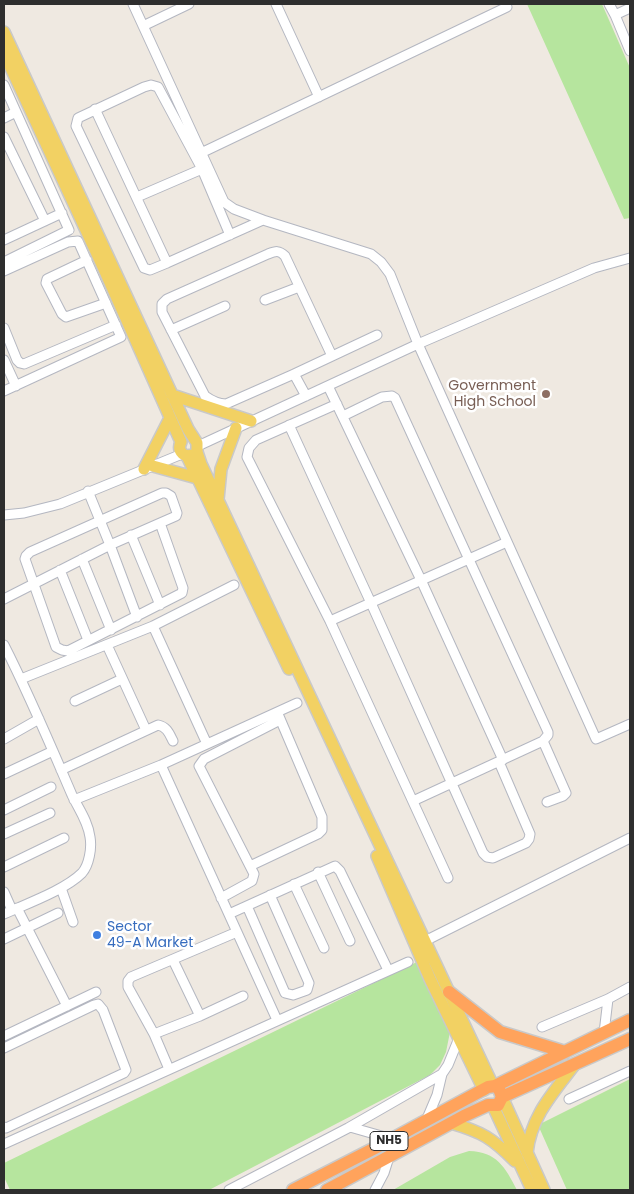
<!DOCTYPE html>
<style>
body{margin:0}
#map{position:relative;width:634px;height:1194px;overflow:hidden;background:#efe9e1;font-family:Poppins,sans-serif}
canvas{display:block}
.frame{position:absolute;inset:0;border:5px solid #2e2e2e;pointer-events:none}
</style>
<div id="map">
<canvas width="634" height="1194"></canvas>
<div class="frame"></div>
</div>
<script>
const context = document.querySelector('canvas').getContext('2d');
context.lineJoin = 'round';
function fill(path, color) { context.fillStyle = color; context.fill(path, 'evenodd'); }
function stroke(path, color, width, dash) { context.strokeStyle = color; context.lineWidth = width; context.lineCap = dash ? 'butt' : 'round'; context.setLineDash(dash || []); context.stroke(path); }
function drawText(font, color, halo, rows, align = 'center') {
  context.font = font + ' Poppins,sans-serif'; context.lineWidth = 5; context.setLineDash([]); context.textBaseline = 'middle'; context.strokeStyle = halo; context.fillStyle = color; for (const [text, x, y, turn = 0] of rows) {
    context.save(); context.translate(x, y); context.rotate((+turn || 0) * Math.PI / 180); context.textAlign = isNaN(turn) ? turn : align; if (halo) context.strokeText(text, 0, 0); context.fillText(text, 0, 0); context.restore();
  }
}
fill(new Path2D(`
 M527,4H602L630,68V218L624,219Z
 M419,961L450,1032L446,1052L440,1065L430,1075L209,1190H10L4,1177V1163Z
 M630,1079V1190H567L538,1125Z
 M469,1151C497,1152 505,1167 517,1190H393L450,1157Z`), '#b6e59e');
const minor = new Path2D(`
 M133,4L224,202L234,209L263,220L371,254L381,262L390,274L418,344L596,739L630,724
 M276,4L319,97
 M609,4L615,15L630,8
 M615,15L630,51
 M143,26L189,4
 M4,85L69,230L4,262
 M95,109L167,263L263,220
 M4,118L16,112
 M4,137L45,221
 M201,153L507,7
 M137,197L202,169
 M4,240L62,213
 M87,260L47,279L46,283L62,314L66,317L106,303
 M167,263L150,270L144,268L76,126L78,118L144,87L151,85L158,87L202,169L230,235
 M4,271L68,242L78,241L121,337L4,391
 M265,300L299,287
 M4,328L17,360L20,363L24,364L116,325
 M171,330L225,306
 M4,360L16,386
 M294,374L226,404C218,404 212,401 205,396L162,312V304L167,299L268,254C276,251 279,250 285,256L332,356
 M328,386L421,580L503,760
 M306,396L294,374L377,335
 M337,404L256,440L249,448L247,457L330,621L448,878
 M343,416L382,397L392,396L395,398L548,732V735L543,741L413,801
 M289,425L371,603L483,853L487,857L493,858L526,843L529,839L530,834L499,762
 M198,446L418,344L594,268L630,258
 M88,491L110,545L160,523L183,588L182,593L68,651L62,650L56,647L25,559L26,556L30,552L162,493H166L171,496L177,513L176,516L160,523
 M4,515L24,513L60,504L182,454
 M131,535L160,605
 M82,559L111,630
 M60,570L88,640
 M4,599L110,545L137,617
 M330,621L507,542
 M153,626L207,744
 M4,645C29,694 50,744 72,795C78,808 88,821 90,837C92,848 89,865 82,873C65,890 26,904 4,914
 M107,645L146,730
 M21,679L153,626L234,585
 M75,701L122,679
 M4,739L39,719
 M543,741L566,793L563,796L547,802
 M161,765L277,1020
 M61,770L158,725C167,727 169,733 173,741
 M4,774L53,751
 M74,800L161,765L297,703
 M4,810L51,787
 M4,834L50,813
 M250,866L318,834L322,830V817L278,714
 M4,867L64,838
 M318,872L350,941
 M294,884L324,948
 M61,888L73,922
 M4,892L12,910
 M221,898L252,881L254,874L199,766L204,759L280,720
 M247,906L285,993L293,995L307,990L309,983L270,895
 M17,908L67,1006
 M229,914L335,866L340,871L388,970
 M4,939L58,913
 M425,941L630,838
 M200,1016L243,996
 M542,1027L608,999L630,987
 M604,1033L608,999
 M154,1034L200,1016L173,960
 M4,1036L96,992
 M4,1048L94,1005L98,1004L103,1010L126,1070L124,1073L6,1128L4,1127
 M169,1069L154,1034L128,987V981L131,977L237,932
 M569,1099L630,1071
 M426,1121L437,1095L442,1074
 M350,1127L392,1139
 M4,1144L408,962
 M229,1190L348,1128L442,1074L448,1065L459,1038
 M375,1190L384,1173L389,1157`);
const major = new Path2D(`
 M4,32L188,429L197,443V452L201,464L493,1086
 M4,53L103,267L181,442C178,448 180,454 187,456L193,455
 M172,395L251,421
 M187,456L289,669
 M153,466L197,478
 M144,469L170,418
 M218,499L221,469L236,428
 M377,856L430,979L484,1090
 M502,1097L544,1190
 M493,1106L532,1190
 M451,1123C482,1132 492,1138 515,1161
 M527,1153C531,1116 553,1093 575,1064`);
const highway = new Path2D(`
 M449,992L500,1032L565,1052
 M495,1086L630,1020
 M293,1190L381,1145L488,1087L495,1086L499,1089L502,1097
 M327,1190L464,1116L488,1105H498L502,1097L630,1039`);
stroke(minor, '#b4b7c1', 11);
stroke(major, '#c9c9c9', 14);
stroke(highway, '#c9c9c9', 15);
stroke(minor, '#fff', 9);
stroke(major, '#f2d163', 11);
stroke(highway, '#ffa35c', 12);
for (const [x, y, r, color] of [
 [546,394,5,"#8d6e63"],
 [97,935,5,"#3f7fe0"]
]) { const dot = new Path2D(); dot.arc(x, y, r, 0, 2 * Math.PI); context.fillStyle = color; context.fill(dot); stroke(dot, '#fff', 2); }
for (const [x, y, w] of [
 [389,1141,38]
]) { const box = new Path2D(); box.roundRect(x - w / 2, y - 9.5, w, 19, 4); context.fillStyle = '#fff'; context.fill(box); stroke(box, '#2e2e2e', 1); }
drawText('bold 12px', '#2e2e2e', null, [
 ["NH5",389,1141]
]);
drawText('14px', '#785e54', '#fff', [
 ["Government",536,386],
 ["High School",536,402]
], 'right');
drawText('14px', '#366cbe', '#fff', [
 ["Sector",107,927],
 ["49-A Market",107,943]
], 'left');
</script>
